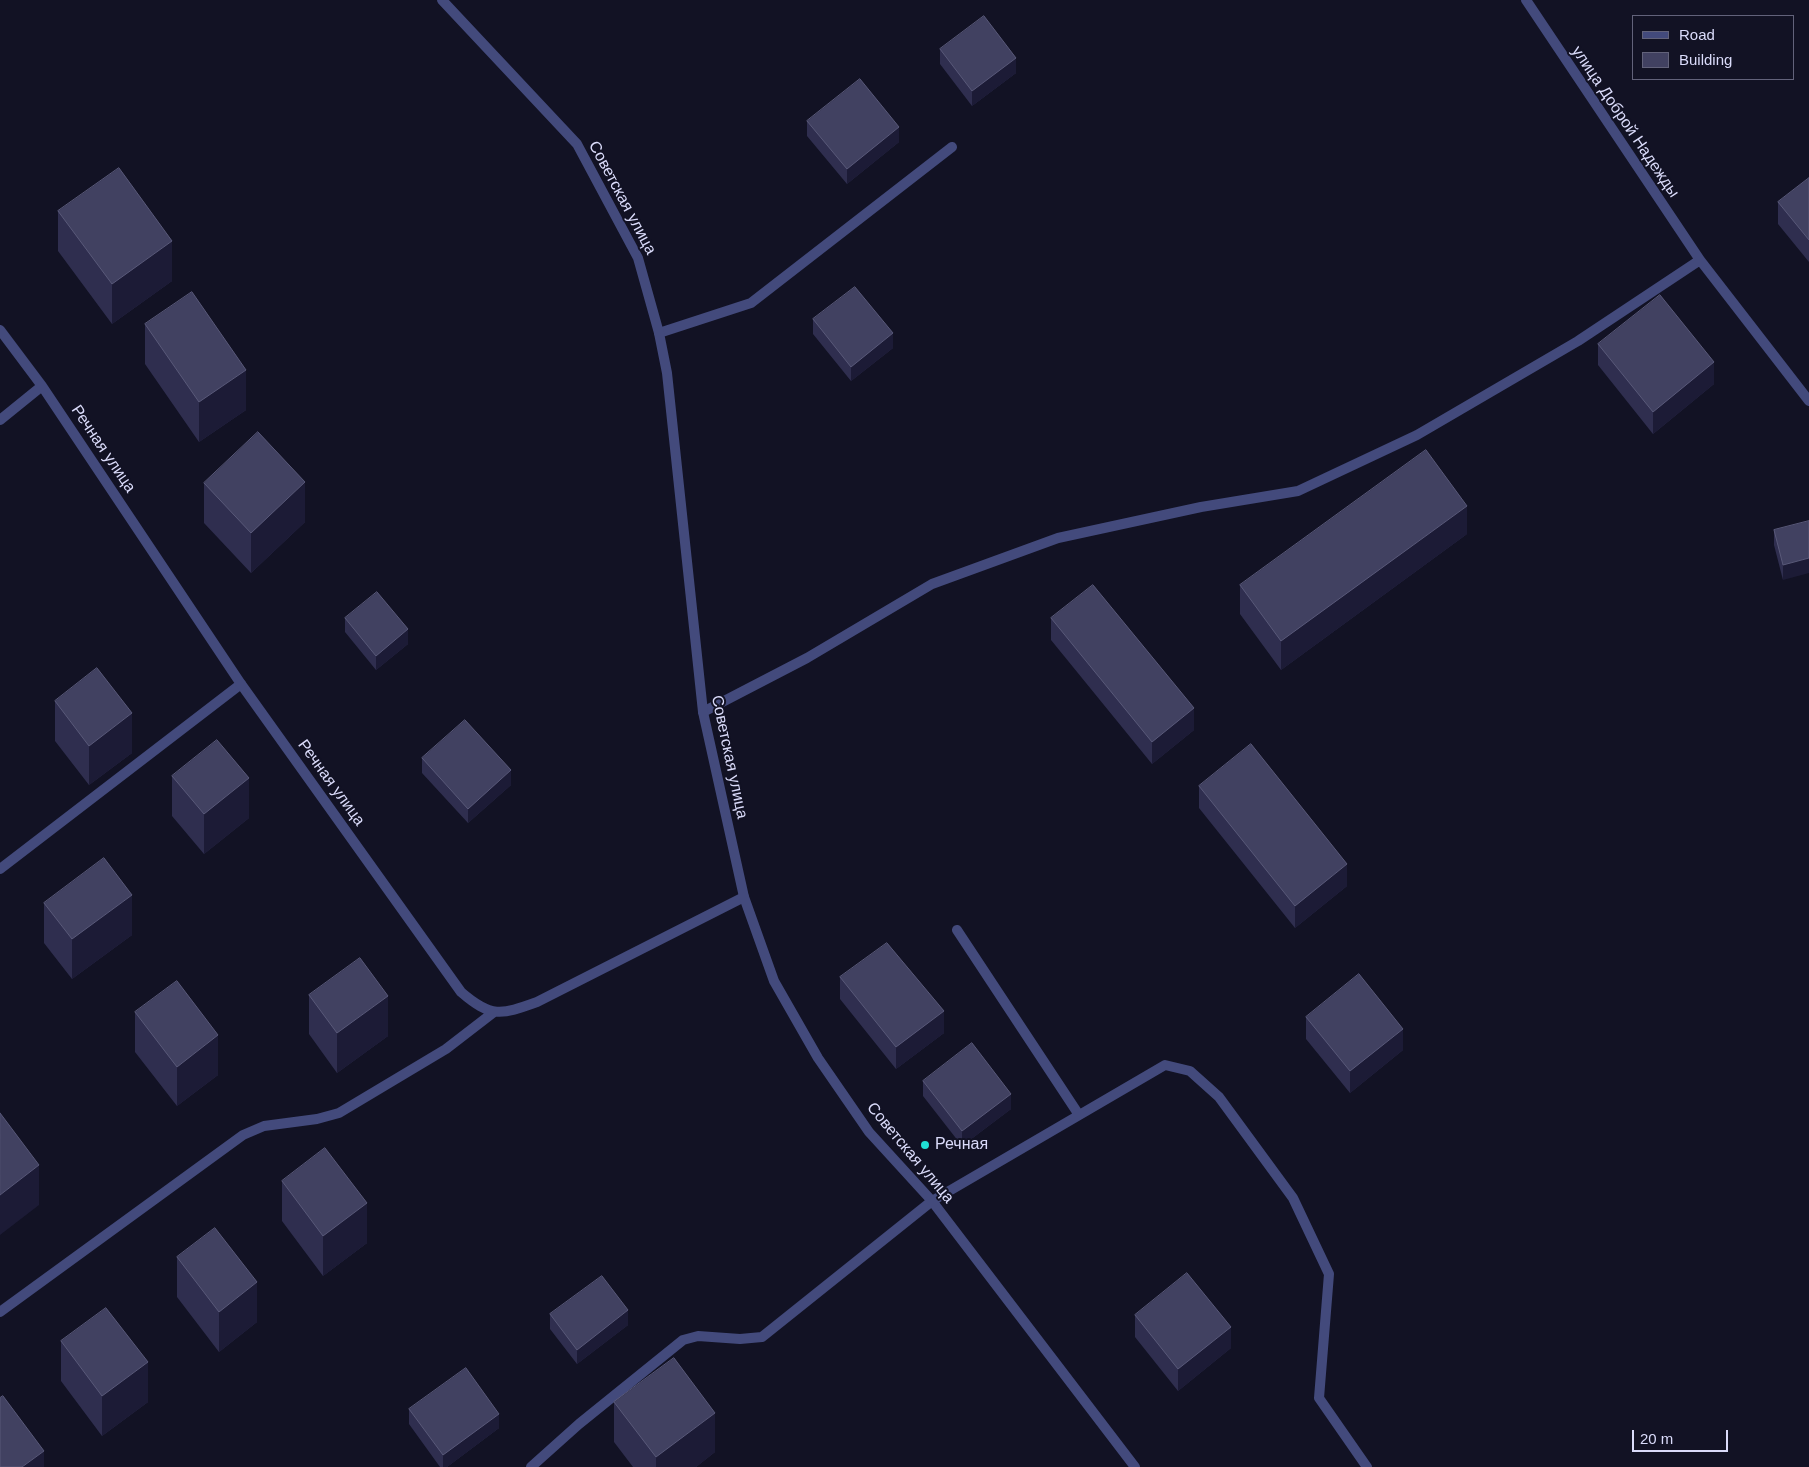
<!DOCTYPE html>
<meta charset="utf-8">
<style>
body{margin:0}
#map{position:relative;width:1809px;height:1467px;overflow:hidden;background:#121224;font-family:Helvetica,sans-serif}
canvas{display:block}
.legend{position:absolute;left:1632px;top:15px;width:162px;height:65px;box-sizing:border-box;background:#121224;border:1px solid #62627a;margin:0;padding:6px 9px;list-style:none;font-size:15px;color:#dadbfa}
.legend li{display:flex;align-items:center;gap:10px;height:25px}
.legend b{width:25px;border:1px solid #62627a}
.scale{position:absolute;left:1632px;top:1430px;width:96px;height:22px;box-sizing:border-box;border:2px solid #dadbfa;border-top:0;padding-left:6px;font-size:15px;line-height:18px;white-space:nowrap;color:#dadbfa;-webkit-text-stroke:4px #121224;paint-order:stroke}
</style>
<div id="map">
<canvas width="1809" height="1467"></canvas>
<ul class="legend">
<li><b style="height:6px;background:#434a7c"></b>Road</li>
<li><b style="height:14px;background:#414161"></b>Building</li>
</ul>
<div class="scale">20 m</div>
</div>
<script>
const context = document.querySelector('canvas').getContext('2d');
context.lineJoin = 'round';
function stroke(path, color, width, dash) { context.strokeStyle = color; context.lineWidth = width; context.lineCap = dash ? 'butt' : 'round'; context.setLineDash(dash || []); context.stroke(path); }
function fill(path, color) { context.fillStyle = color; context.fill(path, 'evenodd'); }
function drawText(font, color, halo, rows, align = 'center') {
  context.font = font + ' Helvetica,sans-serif'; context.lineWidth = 4; context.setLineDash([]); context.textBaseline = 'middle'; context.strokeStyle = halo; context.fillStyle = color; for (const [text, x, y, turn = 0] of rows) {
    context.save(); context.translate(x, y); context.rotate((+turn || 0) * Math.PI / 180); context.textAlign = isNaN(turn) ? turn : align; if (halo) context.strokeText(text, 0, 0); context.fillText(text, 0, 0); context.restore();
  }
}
stroke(new Path2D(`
 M0,869L241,684
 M957,930L1079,1115
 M932,1201L1165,1065L1190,1071L1219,1097L1293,1198L1329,1274L1319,1398L1367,1467`), '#434a7c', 10);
stroke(new Path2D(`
 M1526,0L1700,260L1809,401
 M0,330L42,386L241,684L461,992C491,1018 501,1015 537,1002L744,897
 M659,333L751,303L952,147
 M0,420L42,386
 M703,712L807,658L932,584L1058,538L1201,507L1298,491L1417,435L1578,341L1700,260
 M0,1312L243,1135L264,1126L317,1119L339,1113L446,1049L494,1012
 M531,1467L579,1424L683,1340L698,1336L740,1339L762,1337L932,1201`), '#434a7c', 10);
stroke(new Path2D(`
 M442,0L577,144L638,258L659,333L667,373L703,712L744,897L774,981L818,1058L869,1132L932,1201L1135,1467`), '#434a7c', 10);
fill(new Path2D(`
 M940,49L1016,73L972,106L940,64Z
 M807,121L899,142L847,184L807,136Z
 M1809,178V262L1778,224V202Z
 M58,211L172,281L112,324L58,251Z
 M813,319L893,348L851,381L813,334Z
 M145,324L246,410L199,442L145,364Z
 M1598,344L1714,384L1653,434L1598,365Z
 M204,483L305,522L251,573L204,523Z
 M1809,521L1783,580L1774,545V530Z
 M1467,534L1281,670L1240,614V585Z
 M345,618L408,644L376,670L345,632Z
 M1051,618L1194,730L1152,764L1051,640Z
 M55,701L132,753L89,785L55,741Z
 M422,758L511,785L468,823L422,773Z
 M172,776L249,818L204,854L172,816Z
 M1199,786L1347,886L1295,928L1199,808Z
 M44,903L132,935L72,979L44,943Z
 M840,977L944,1033L896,1069L840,999Z
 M309,995L388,1036L337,1073L309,1034Z
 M135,1012L218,1075L177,1106L135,1052Z
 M1306,1017L1403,1050L1350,1093L1306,1039Z
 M923,1081L1011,1109L962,1146L923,1096Z
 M282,1181L367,1243L323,1276L282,1221Z
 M177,1257L257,1322L219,1352L177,1297Z
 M550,1314L628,1325L577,1364L550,1329Z
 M1135,1315L1231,1348L1178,1391L1135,1337Z
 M61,1341L148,1402L102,1436L61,1381Z
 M614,1402L715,1452L696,1467H633L614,1442Z
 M409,1409L499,1428L447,1467H440L409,1424Z`), '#2f2e4f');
fill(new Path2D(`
 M1016,58V73L972,106V91Z
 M899,127V142L847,184V169Z
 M172,241V281L112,324V284Z
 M893,333V348L851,381V367Z
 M1714,362V384L1653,434V412Z
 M246,370V410L199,442V402Z
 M305,482V522L251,573V533Z
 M1467,506V534L1281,670V641Z
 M1809,558V573L1783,580V565Z
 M408,629V644L376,670V656Z
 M1194,708V730L1152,764V742Z
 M132,713V753L89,785V746Z
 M511,770V785L468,823V809Z
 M249,778V818L204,854V814Z
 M1347,864V886L1295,928V906Z
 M132,895V935L72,979V939Z
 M388,996V1036L337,1073V1033Z
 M944,1011V1033L896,1069V1047Z
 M1403,1029V1050L1350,1093V1071Z
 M218,1035V1075L177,1106V1067Z
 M1011,1094V1109L962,1146V1131Z
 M39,1165V1205L0,1235V1195Z
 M367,1203V1243L323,1276V1236Z
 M257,1282V1322L219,1352V1312Z
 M628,1310V1325L577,1364V1350Z
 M1231,1327V1348L1178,1391V1369Z
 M148,1362V1402L102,1436V1396Z
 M715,1413V1452L696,1467H656V1457Z
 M499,1414V1428L447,1467H443V1455Z
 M44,1451V1467H22Z`), '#1c1b36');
const building = new Path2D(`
 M984,16L1016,58L972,91L940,49Z
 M860,79L899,127L847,169L807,121Z
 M119,168L172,241L112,284L58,211Z
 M1809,178V240L1778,202Z
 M855,287L893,333L851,367L813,319Z
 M192,292L246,370L199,402L145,324Z
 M1660,295L1714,362L1653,412L1598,344Z
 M258,432L305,482L251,533L204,483Z
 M1426,450L1467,506L1281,641L1240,585Z
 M1809,521V558L1783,565L1774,530Z
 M1093,585L1194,708L1152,742L1051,618Z
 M377,592L408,629L376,656L345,618Z
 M97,668L132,713L89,746L55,701Z
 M465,720L511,770L468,809L422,758Z
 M217,740L249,778L204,814L172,776Z
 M1251,744L1347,864L1295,906L1199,786Z
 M104,858L132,895L72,939L44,903Z
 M887,943L944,1011L896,1047L840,977Z
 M360,958L388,996L337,1033L309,995Z
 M1359,974L1403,1029L1350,1071L1306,1017Z
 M177,981L218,1035L177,1067L135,1012Z
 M972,1043L1011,1094L962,1131L923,1081Z
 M0,1113L39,1165L0,1195Z
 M325,1148L367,1203L323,1236L282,1181Z
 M215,1228L257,1282L219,1312L177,1257Z
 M1187,1273L1231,1327L1178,1369L1135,1315Z
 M602,1276L628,1310L577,1350L550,1314Z
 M106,1308L148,1362L102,1396L61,1341Z
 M674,1358L715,1413L656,1457L614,1402Z
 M466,1368L499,1414L443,1455L409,1409Z
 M3,1396L44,1451L22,1467H0V1398Z`);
fill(building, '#414161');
stroke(building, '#595979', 1);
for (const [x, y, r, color] of [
 [925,1145,5,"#20e0d4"]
]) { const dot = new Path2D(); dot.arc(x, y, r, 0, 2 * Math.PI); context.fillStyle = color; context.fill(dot); stroke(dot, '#121224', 2); }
drawText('16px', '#dadbfa', '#121224', [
 ["улица Доброй Надежды",1625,122,56],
 ["Советская улица",622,198,62],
 ["Речная улица",103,449,56],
 ["Советская улица",729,757,78],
 ["Речная улица",331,783,54],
 ["Советская улица",910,1153,50]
]);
drawText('16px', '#dadbfa', '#121224', [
 ["Речная",935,1145]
], 'left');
</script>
